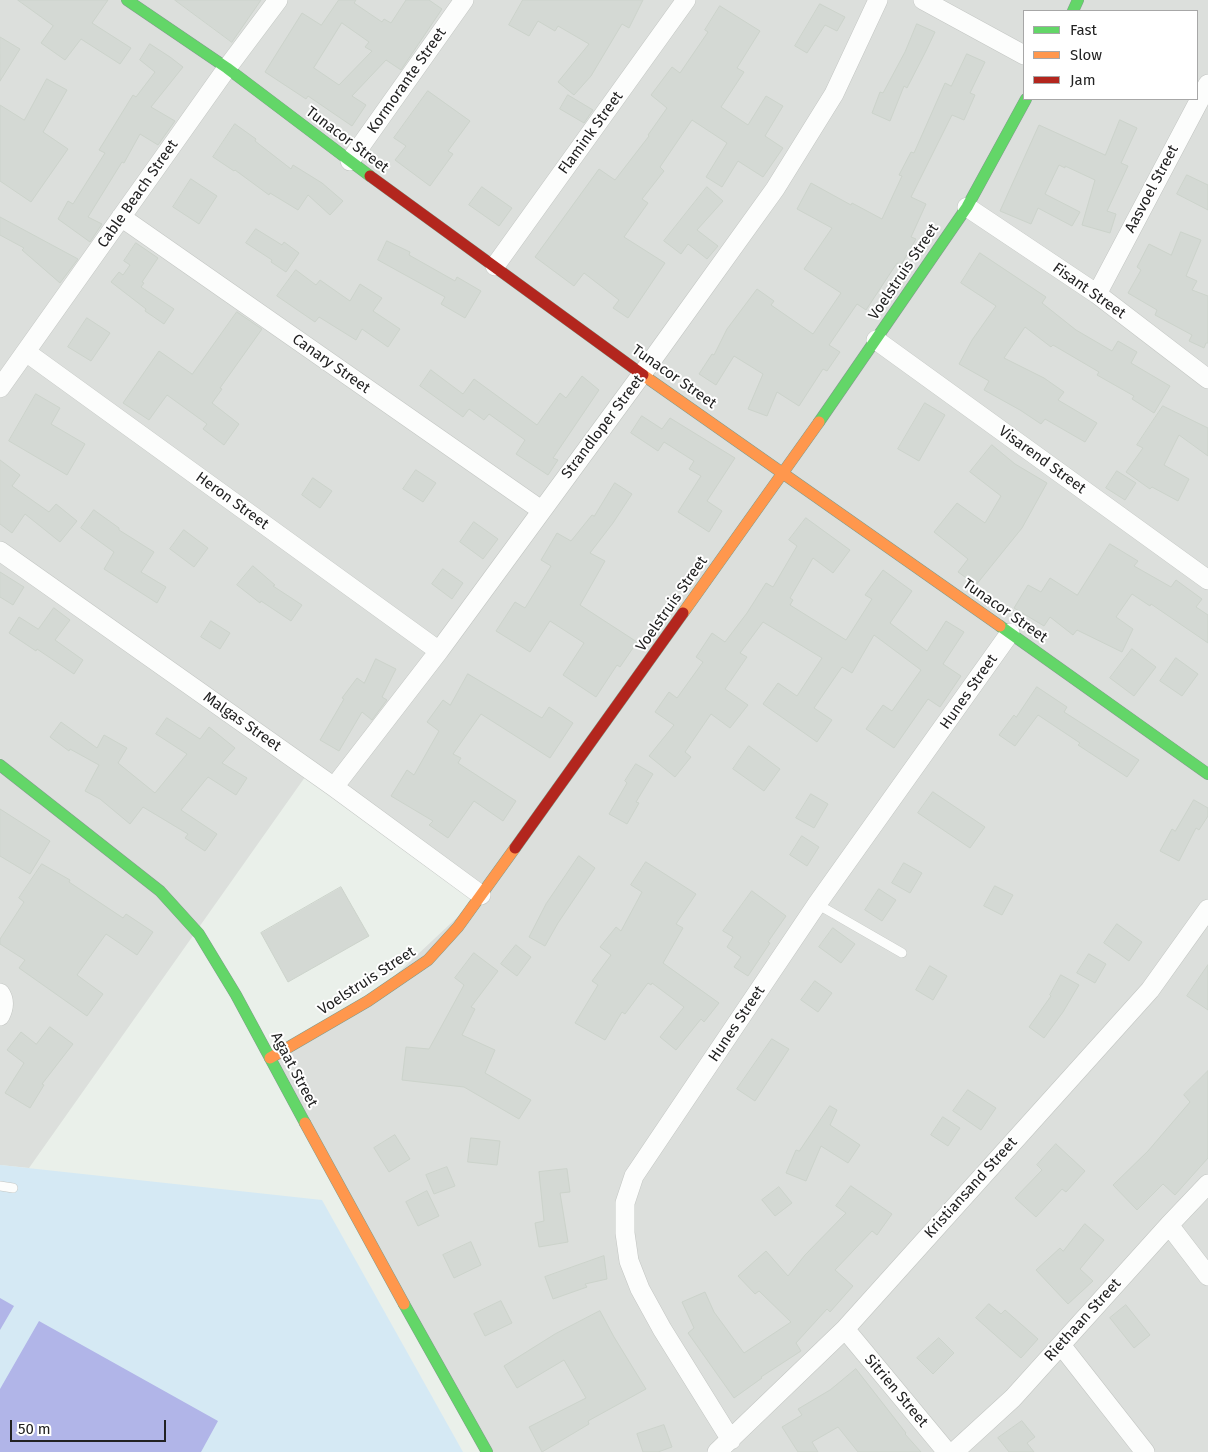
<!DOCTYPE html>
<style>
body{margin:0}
#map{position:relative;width:1208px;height:1452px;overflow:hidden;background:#eaf0ea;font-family:"Fira Sans",sans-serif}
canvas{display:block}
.legend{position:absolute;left:1023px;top:10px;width:175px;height:90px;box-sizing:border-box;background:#fff;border:1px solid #a7a7a7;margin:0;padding:6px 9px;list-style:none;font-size:15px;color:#222}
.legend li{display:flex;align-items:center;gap:10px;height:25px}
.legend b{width:25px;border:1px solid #a7a7a7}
.scale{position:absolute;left:10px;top:1420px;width:156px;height:22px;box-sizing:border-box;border:2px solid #222;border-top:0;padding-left:6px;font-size:15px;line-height:18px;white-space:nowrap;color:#222;-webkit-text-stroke:4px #fff;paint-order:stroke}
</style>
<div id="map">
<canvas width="1208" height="1452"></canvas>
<ul class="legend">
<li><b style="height:6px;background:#63d668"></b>Fast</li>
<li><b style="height:6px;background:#ff974d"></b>Slow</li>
<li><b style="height:6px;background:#b3261e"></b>Jam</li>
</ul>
<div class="scale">50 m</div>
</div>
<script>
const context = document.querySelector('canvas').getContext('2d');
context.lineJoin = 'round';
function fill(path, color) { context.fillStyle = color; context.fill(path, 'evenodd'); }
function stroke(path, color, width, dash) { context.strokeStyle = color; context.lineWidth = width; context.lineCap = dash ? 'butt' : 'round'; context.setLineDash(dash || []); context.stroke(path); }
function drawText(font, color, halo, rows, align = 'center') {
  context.font = font + ' "Fira Sans",sans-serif'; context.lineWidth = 4; context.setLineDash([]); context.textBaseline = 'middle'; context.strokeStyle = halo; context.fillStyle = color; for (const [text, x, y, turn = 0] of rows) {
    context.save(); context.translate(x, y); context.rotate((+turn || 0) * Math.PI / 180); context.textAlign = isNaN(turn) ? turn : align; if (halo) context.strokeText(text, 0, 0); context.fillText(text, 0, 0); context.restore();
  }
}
fill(new Path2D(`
 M0,0H1208V1452H487L270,1058L368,1001L481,895L310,770L29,1168L0,1165ZM1024,11H1197V99H1024Z`), '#dcdfdc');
fill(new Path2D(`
 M0,1165L322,1200L463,1452H0Z`), '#d5e9f4');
fill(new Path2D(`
 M0,1298L14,1306L0,1330Z
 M39,1321L218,1421L201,1452H0V1389Z`), '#b1b5e8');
const building = new Path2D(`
 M18,0H108L92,23L131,48L120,64L81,39L65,60L41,43L53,26Z
 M175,0H261L232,42Z
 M339,0H356L354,3L382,22L384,19L391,23L406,0H429L442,9L401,70L386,60L352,96L366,105L352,126L308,96L306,99L265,72L302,13L321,25ZM342,23L369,42L365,47L372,51L339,85L314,68Z
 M523,0H643L629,28L622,24L591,76L574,95L558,82L589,44L558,26L555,31L538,21L529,36L509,25Z
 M820,4L845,17L837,31L825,25L807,53L795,46Z
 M720,6L760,31L737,68L744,72L721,107L748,125L766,96L783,106L765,136L783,148L763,177L738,161L722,187L706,177L727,143L692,120L660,167L664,171L642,199L648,203L624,237L665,263L628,318L613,308L619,300L584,273L574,286L535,257L599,169L615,180L649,136L648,135L667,108L651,95L672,67L680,73L708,32L705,30Z
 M917,24L935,32L926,51L907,88L904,86L890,121L872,113L880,92L883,93L905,52Z
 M0,37L20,49L0,81Z
 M150,44L170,57L183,67L151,107L175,121L158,145L140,134L124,163L122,162L88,217L102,224L90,242L58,219L68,201L73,204L105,153L99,150L133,95L136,97L155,72L140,60Z
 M967,54L985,62L970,93L975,95L964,120L952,115L911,197L926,204L911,237L916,239L901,265L897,263L866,310L857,304L829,345L840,352L827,371L823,369L799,406L777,392L767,416L748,409L763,374L734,356L716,385L699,374L712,354L714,355L727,329L757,289L774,301L771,305L813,334L841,293L804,269L832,228L797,209L811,183L851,205L852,203L882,219L902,176L899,175L911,152L914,153L945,83L951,86Z
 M47,79L67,90L43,132L68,149L31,202L0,181V105L24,120Z
 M428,91L470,121L448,151L453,154L430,186L395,160L406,146L394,138Z
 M568,95L593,110L584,123L560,109Z
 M1120,120L1137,128L1121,163L1128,166L1107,211L1116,214L1110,233L1082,225L1095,180L1065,166V168L1059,165L1045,194L1080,212L1072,226L1038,208L1031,224L1000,211L1039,125L1105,155Z
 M235,124L256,139L255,141L291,169L293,165L322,183L343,201L330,215L308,195L298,210L270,193L269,195L235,170L234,171L213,157Z
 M1187,175L1208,185V210L1177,194Z
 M191,179L217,196L199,224L173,207Z
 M482,187L512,208L499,226L469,205Z
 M707,187L723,201L697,230L718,246L707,259L688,244L681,254L664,241Z
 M0,217L78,259L60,283L22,250L24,248L0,235Z
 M256,229L282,245L284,242L299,253L286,272L271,262L272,260L246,243Z
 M1181,232L1201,240L1186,276L1197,281L1192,290L1208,296V343H1206L1204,348L1189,341L1192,335L1155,315L1157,310L1128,293L1141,270L1137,267L1149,244L1171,255Z
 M387,241L410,252L409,255L455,281L457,277L481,291L465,318L441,304L445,297L378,260Z
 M136,243L158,258L142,282L144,283L141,287L174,309L164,324L145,311L146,309L111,282L119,272L123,275L130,265L124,261Z
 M980,253L1046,297L1042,303L1076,330L1112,351L1118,341L1137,352L1131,363L1170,386L1154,413L1132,399L1134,396L1097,375L1099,372L1053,345L1051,347L1025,327L1004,358L1044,378L1064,392L1058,400L1097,423L1085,442L1045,419L1041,424L1020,410L984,390L989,381L959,364L972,340L996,306L961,283Z
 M296,270L316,285L320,280L350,301L360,284L382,298L373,311L400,329L388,347L362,329L356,340L319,317L315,322L277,296Z
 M237,312L262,329L220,388L222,389L212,403L239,424L224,445L203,429L207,424L167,395L149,420L123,403L159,351L192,374Z
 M87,318L110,333L91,361L68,347Z
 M431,370L463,394L474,379L537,425L560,393L566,398L582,376L599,390L553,458L558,460L548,475L516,454L525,440L489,414L484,420L469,409L463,417L420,386Z
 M36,394L60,408L51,424L85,444L67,475L9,441Z
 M925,403L945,415L919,461L898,449Z
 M1163,406L1208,428V456L1179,435L1164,465L1189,479L1178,501L1152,487L1150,489L1126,472L1143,448L1137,445Z
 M642,416L662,429L670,418L735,458L707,501L722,511L709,532L678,512L701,476L689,469L694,461L664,442L658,451L631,433Z
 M992,445L1015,464L1047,483L1022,528L976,585L958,572L968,559L934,532L957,503L985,523L1001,496L970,472Z
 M0,460L20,475L12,486L49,512L56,504L77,521L60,542L25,514L12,533L0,524Z
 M416,470L436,483L423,502L403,489Z
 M1117,471L1136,483L1125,500L1106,488Z
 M313,478L332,491L320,508L302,495Z
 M615,483L632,494L613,523L590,553L605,561L580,605L637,642L620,667L617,665L596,697L563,675L584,643L550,621L530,652L496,631L515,602L525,608L551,566L541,560L557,533L571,541L592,515L594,516Z
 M94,510L119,528V530L154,552L141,572L166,587L157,603L104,569L114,552L81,528Z
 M806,518L850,550L833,573L813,558L790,598L793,600L790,605L846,640L872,599L865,595L883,570L912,591L890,623L927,651L946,621L964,632L943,664L961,676L940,707L928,699L894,748L866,729L883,705L892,711L921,670L874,635L852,673L842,667L814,708L832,720L817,742L763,704L778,683L797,696L822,658L763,622L740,653L747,657L725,689L748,705L730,728L711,714L685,752L691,757L675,777L649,756L674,725L655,712L669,692L677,698L703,662L696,657L712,633L725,642L747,613L766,583L773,587L797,546L789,540Z
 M474,522L498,539L483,559L460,542Z
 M184,530L208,548L194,567L170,549Z
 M1110,544L1138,561L1134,566L1171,587L1176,580L1202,599L1196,607L1208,615V643L1151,604L1150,606L1132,594L1116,617L1133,629L1122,652L1077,630L1073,635L1050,617L1044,626L1014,608L1028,585L1041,592L1050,578L1077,595Z
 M253,566L275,585L273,586L302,605L291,621L261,601L260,603L237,585Z
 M443,569L463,583L452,599L432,584Z
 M0,572L24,587L13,605L0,597Z
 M54,608L70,620L55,640L83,660L74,674L37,649L36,651L9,633L19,617L38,629Z
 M211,621L230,633L220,649L201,637Z
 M1132,649L1156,667L1134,696L1110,678Z
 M1176,658L1198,674L1182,696L1160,681Z
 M376,659L396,669L382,697L387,700L372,720L362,712L339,751L320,740L344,699L342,698L357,678L364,683Z
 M468,674L542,718L549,707L573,723L550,758L481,714L453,754L461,758L458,763L516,801L503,821L474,801L448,838L429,825L433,821L391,796L407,770L414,775L439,731L427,722L443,700L450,705Z
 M1037,687L1067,707L1064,712L1139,760L1127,777L1078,745L1080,743L1038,715L1015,746L999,735L1014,715L1016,717Z
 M167,718L200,739L209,727L235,748L222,763L247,778L236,795L208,777L181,810L217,834L205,851L185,838L188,834L143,807L130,824L100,799L85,791L99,765L70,749L69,751L50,737L61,722L97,748L104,735L127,748L118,763L155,793L187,754L156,734Z
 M749,746L780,769L764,791L733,769Z
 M636,764L653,774L636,802L639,803L627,824L609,814L627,783L625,781Z
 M933,792L985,827L970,848L918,813Z
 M811,794L828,804L814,828L796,818Z
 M1194,800L1208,808V816L1199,830L1196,828L1179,861L1160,851L1172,829L1175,831Z
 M0,809L50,841L30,874L0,856Z
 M802,836L819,847L807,866L790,855Z
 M579,856L595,868L558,923L545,946L529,937L546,904Z
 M646,862L696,894L676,924L683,928L663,963L719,1003L704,1022L701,1019L676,1050L660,1037L684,1007L652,983L651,985L648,983L625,1014L622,1012L605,1040L575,1023L598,985L592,981L611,955L600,947L616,927L621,931L642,892L631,885Z
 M904,863L922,873L910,893L892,883Z
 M42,864L70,880L69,882L123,918L126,914L153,932L137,955L106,934L77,975L103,994L87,1016L19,968L25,960L0,944V939L24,902L19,898Z
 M995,886L1013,895L1002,915L984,906Z
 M341,887L369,936L288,982L261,933Z
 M879,889L896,900L882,921L865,910Z
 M752,891L786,916L768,942L770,943L748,976L734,967L741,957L727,947L733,937L723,931Z
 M1117,924L1142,942L1129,961L1104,943Z
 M833,928L855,944L841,963L819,947Z
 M516,945L531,957L517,976L501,964Z
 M474,953L498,971L471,1007L475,1009L462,1035L495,1050L485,1073L531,1100L519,1119L464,1087L402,1080L406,1047L429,1049L464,985L455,978Z
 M1089,954L1106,964L1095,983L1077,973Z
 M1208,965V1010L1187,996Z
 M930,966L947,976L933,1000L916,990Z
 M1061,975L1079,985L1063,1012L1044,1038L1029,1027L1051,996L1050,995Z
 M815,981L832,993L818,1012L801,1000Z
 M50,1027L73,1044L42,1084L44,1085L30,1108L5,1093L24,1063L7,1050L21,1032L36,1044Z
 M772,1039L789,1049L755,1101L737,1089Z
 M1208,1071V1158L1175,1195L1163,1184L1137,1210L1113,1185L1148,1151L1190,1102L1184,1095Z
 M968,1090L996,1108L981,1130L953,1111Z
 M830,1106L837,1110L830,1125L860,1145L848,1163L821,1146L806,1181L786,1173L796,1150L799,1151Z
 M943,1117L960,1128L948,1146L931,1135Z
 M395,1135L410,1159L389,1172L374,1148Z
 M471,1138L500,1141L497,1165L468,1162Z
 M1056,1144L1085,1171L1066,1192L1062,1189L1036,1217L1015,1198L1042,1170L1037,1165Z
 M447,1167L455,1186L434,1194L426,1175Z
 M567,1169L570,1192L560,1193L568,1242L539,1247L535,1223L544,1221L539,1172Z
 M851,1186L892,1214L877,1235L872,1231L835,1270L853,1286L830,1312L827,1309L796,1343L801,1351L761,1377L762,1378L734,1398L688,1333L694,1328L682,1302L705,1292L714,1312L744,1353L791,1322L759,1291L755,1294L738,1276L766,1251L788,1276L805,1255L846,1213L836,1206Z
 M779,1187L792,1203L775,1216L762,1200Z
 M427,1191L439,1216L418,1226L406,1202Z
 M1085,1224L1104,1240L1080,1269L1093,1281L1068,1304L1036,1270L1060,1248L1063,1251Z
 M471,1242L481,1265L454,1278L443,1255Z
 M604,1256L607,1279L585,1284L587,1287L553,1299L545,1277Z
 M501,1301L512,1323L485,1336L474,1314Z
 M989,1304L1001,1314L1005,1310L1038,1339L1021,1358L976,1318Z
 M1126,1305L1150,1335L1134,1348L1110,1318Z
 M600,1311L614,1337L646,1389L588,1421L589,1424L542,1452L529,1427L586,1398L564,1360L517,1388L504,1366L555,1334Z
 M939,1338L954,1353L933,1374L917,1358Z
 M856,1369L906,1433L905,1434L921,1452H858L838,1427L812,1442L818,1452H798L782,1427L802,1415L798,1409L830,1390Z
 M1022,1421L1035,1437L1027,1443L1034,1452H1009L998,1438Z
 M664,1425L672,1447L658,1452H643L637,1434Z`);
fill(building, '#d4d9d4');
stroke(building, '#ccd3cb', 1);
const lane = new Path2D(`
 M817,904L902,953
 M0,1186L13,1188`);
const street = new Path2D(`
 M923,0L1024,55
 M350,161L464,0
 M967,207L1097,294L1208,379
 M121,217L541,510
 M495,266L686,0
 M1097,294L1208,84
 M876,340L1208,580
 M26,352L439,651
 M0,388L227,68L278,0
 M0,551L334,787L481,895
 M334,787L439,651L642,374L775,189L834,94L878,0
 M0,993C5,1000 4,1008 0,1016
 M1169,1225L1208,1276
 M845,1329L947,1452
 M1061,1345L1145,1452
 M731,1440L662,1329L640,1289L629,1261L625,1233V1203L634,1176L817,904L1010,633
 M717,1452L845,1329L1150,990L1208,909
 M954,1452L1013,1398L1169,1225L1208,1184`);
const fast = new Path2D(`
 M127,0L227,68L370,176
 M1073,11L1078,0
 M819,422L967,207L1026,99
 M1000,626L1208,774
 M0,765L160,891L199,934L236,995L305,1123
 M404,1304L487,1452`);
const slow = new Path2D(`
 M643,375L1000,626
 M683,613L819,422
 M270,1058L368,1001L428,960L458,927L515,848
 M305,1123L404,1304`);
const jam = new Path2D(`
 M370,176L643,375
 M515,848L683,613`);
stroke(lane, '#c3c6c3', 10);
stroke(street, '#c3c6c3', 20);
stroke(fast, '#809c8c', 12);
stroke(slow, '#809c8c', 12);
stroke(jam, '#809c8c', 12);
stroke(lane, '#fcfdfc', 9);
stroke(street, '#fcfdfc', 19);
stroke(fast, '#63d668', 11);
stroke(slow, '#ff974d', 11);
stroke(jam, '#b3261e', 11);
drawText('15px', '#222', '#fff', [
 ["Kormorante Street",407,81,-55],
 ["Flamink Street",591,133,-54],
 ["Tunacor Street",347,140,37],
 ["Aasvoel Street",1152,189,-62],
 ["Cable Beach Street",138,194,-55],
 ["Voelstruis Street",904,272,-56],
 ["Fisant Street",1089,291,35],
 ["Canary Street",331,364,35],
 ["Tunacor Street",674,377,35],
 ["Strandloper Street",603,427,-53],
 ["Visarend Street",1042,460,36],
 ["Heron Street",232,501,36],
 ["Voelstruis Street",672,604,-55],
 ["Tunacor Street",1005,611,35],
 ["Hunes Street",969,692,-55],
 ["Malgas Street",242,722,35],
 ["Voelstruis Street",367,981,-33],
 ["Hunes Street",737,1024,-56],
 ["Agaat Street",294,1070,62],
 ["Kristiansand Street",971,1188,-48],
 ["Riethaan Street",1083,1320,-48],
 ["Sitrien Street",896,1391,50]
]);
</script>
